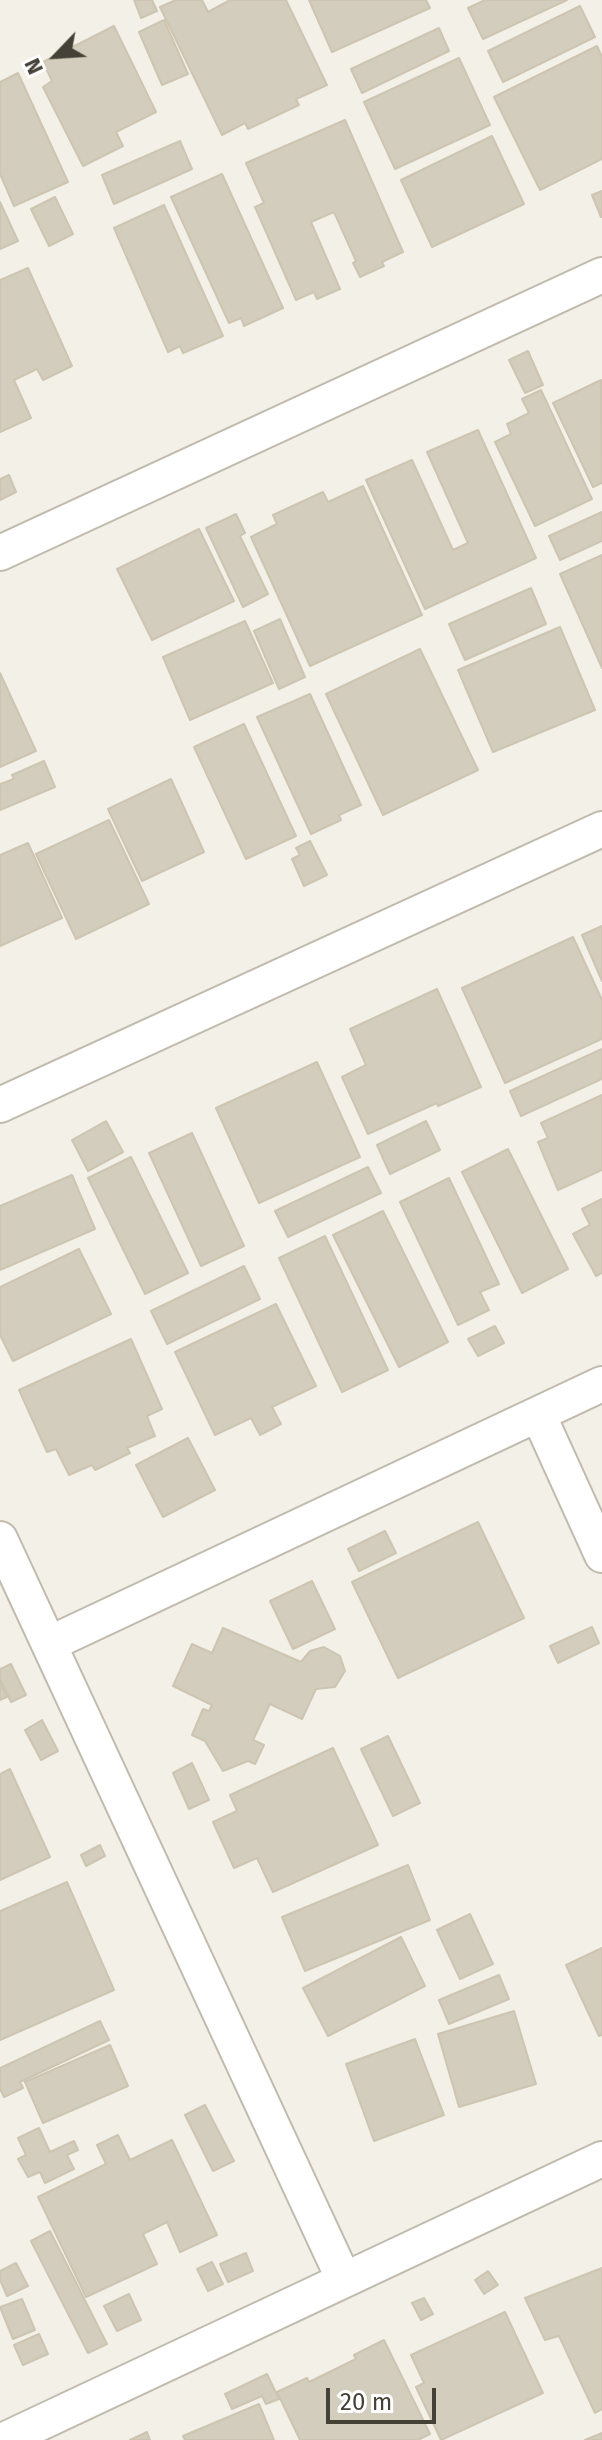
<!DOCTYPE html>
<style>
body{margin:0}
#map{position:relative;width:602px;height:2440px;overflow:hidden;background:#f2f0e7;font-family:"Fira Sans",sans-serif}
canvas{display:block}
.north{position:absolute;left:16px;top:16px;width:80px;height:80px;-webkit-text-stroke:6px #fff;paint-order:stroke;rotate:245deg;font-size:22px;font-weight:700;line-height:32px;text-align:center;color:#444137}
.north::after{content:'';display:block;margin:auto;width:28px;height:36px;background:#444137;clip-path:polygon(50% 0,100% 100%,50% 72%,0 100%)}
.scale{position:absolute;left:326px;top:2388px;width:110px;height:36px;box-sizing:border-box;border:4px solid #444137;border-top:0;padding-left:10px;font-size:24px;line-height:28px;white-space:nowrap;color:#444137;-webkit-text-stroke:6px #fff;paint-order:stroke}
</style>
<div id="map">
<canvas width="602" height="2440"></canvas>
<div class="north">N</div>
<div class="scale">20 m</div>
</div>
<script>
const context = document.querySelector('canvas').getContext('2d');
context.lineJoin = 'round';
function fill(path, color) { context.fillStyle = color; context.fill(path, 'evenodd'); }
function stroke(path, color, width, dash) { context.strokeStyle = color; context.lineWidth = width; context.lineCap = dash ? 'butt' : 'round'; context.setLineDash(dash || []); context.stroke(path); }
const building = new Path2D(`
 M134,0H152L157,11L141,18Z
 M176,0H202L208,12L230,0H286L327,85L296,99L299,105L248,129L245,123L222,135L160,7Z
 M309,0H426L430,8L332,52Z
 M485,0H567L483,39L468,8Z
 M580,6L595,37L503,82L488,51Z
 M164,20L188,74L162,85L139,32Z
 M114,26L156,112L116,132L123,146L83,166L43,87L52,81L43,62Z
 M439,28L449,51L362,93L351,69Z
 M597,46L602,57V159L540,190L494,97Z
 M459,58L490,125L395,169L364,102Z
 M18,73L68,182L14,206L0,174V82Z
 M345,120L403,252L382,262L384,266L360,277L353,263L356,261L334,212L311,222L340,289L317,299L314,292L296,300L255,207L264,203L246,163Z
 M492,136L524,204L432,247L401,180Z
 M180,141L192,169L114,204L102,175Z
 M222,174L283,308L244,326L241,318L229,323L171,197Z
 M602,191V217H601L592,195Z
 M55,197L73,234L49,246L31,209Z
 M0,202L18,241L0,249Z
 M164,205L223,336L183,353L180,346L168,352L114,228Z
 M28,268L72,366L43,380L37,369L14,380L31,418L0,432V280Z
 M528,351L543,385L525,393L509,360Z
 M601,380L602,483L593,487L553,403Z
 M541,390L592,499L535,526L495,442L511,434L507,424L529,413L522,399Z
 M478,430L536,558L425,609L366,480L412,460L453,550L468,543L427,452Z
 M9,475L16,492L0,500V479Z
 M363,486L422,615L310,666L251,537L277,524L273,515L323,492L328,502Z
 M602,512V541L560,560L549,536Z
 M236,514L245,533L240,536L268,594L243,607L206,528Z
 M199,529L234,601L152,640L117,569Z
 M602,555V668L560,574Z
 M531,588L546,624L465,660L449,624Z
 M280,619L305,677L279,689L254,631Z
 M245,621L273,683L190,720L163,657Z
 M560,627L595,710L493,752L458,670Z
 M420,649L478,770L383,815L326,694Z
 M0,673L36,751L0,767Z
 M310,694L361,805L339,815L341,820L311,834L257,717Z
 M244,724L296,836L246,859L194,747Z
 M44,761L55,787L0,810V784L14,779L12,775Z
 M171,779L204,852L142,881L108,809Z
 M109,820L149,904L76,939L36,854Z
 M310,841L327,875L304,886L292,859L300,855L296,848Z
 M28,843L62,918L0,946V855Z
 M602,926V981L582,935Z
 M573,937L602,1000V1039L505,1083L462,988Z
 M437,989L481,1087L438,1106L437,1103L368,1134L342,1077L366,1065L350,1029Z
 M602,1049V1079L521,1116L510,1091Z
 M317,1062L360,1157L259,1203L216,1108Z
 M602,1095V1170L558,1190L538,1142L548,1138L541,1123Z
 M106,1121L123,1152L88,1171L72,1140Z
 M426,1121L440,1150L390,1174L377,1145Z
 M192,1133L244,1246L201,1266L149,1153Z
 M508,1149L568,1269L522,1293L462,1172Z
 M131,1157L188,1273L145,1294L88,1178Z
 M368,1167L381,1193L288,1237L275,1211Z
 M72,1175L95,1229L0,1270V1206Z
 M449,1178L499,1284L480,1292L489,1310L458,1325L400,1202Z
 M602,1199V1273L596,1276L573,1234L590,1225L582,1209Z
 M383,1211L448,1342L399,1367L333,1235Z
 M325,1236L388,1370L342,1392L279,1258Z
 M79,1249L111,1314L13,1361L0,1335V1287Z
 M244,1266L260,1299L167,1344L151,1311Z
 M276,1304L316,1386L272,1407L281,1424L260,1435L251,1418L215,1435L175,1352Z
 M495,1326L504,1343L478,1356L468,1339Z
 M131,1339L162,1409L147,1416L155,1436L127,1448L130,1453L95,1470L92,1465L69,1475L56,1449L47,1452L19,1390Z
 M188,1438L215,1490L163,1517L136,1465Z
 M478,1522L524,1618L398,1678L352,1582Z
 M385,1531L396,1553L359,1571L348,1549Z
 M312,1581L335,1629L293,1649L270,1601Z
 M592,1627L599,1643L558,1663L550,1646Z
 M223,1628L301,1662L310,1651L324,1647L340,1656L345,1671L335,1687L316,1689L302,1719L270,1704L253,1740L264,1745L255,1764L248,1761L223,1771L205,1741L192,1735L203,1709L209,1711L212,1705L173,1686L192,1644L212,1653Z
 M11,1664L26,1695L11,1702L0,1679V1669Z
 M0,1682L7,1697L0,1700Z
 M42,1720L58,1751L41,1760L25,1730Z
 M388,1736L420,1803L393,1816L361,1749Z
 M333,1748L378,1845L273,1892L257,1858L234,1868L213,1822L237,1811L230,1795Z
 M192,1763L209,1800L189,1809L173,1773Z
 M10,1769L50,1857L0,1880V1774Z
 M100,1845L105,1856L86,1866L81,1855Z
 M408,1865L430,1920L305,1971L282,1917Z
 M67,1882L114,1990L0,2040V1911Z
 M470,1914L493,1964L460,1979L437,1930Z
 M401,1937L425,1986L328,2036L303,1988Z
 M602,1948V2035L599,2036L566,1965Z
 M499,1975L509,1999L449,2024L439,2000Z
 M514,2011L536,2084L459,2107L438,2034Z
 M100,2021L109,2040L20,2082L23,2088L4,2097L0,2089V2068Z
 M415,2039L444,2115L374,2141L346,2064Z
 M110,2045L128,2086L43,2123L25,2082Z
 M205,2105L234,2161L213,2171L185,2115Z
 M39,2128L50,2152L74,2141L78,2150L67,2155L74,2169L45,2183L40,2172L28,2177L18,2159L26,2155L18,2138Z
 M118,2135L130,2160L172,2140L217,2235L180,2252L167,2222L143,2234L157,2264L86,2297L38,2197L106,2164L97,2145Z
 M50,2231L107,2344L88,2353L31,2241Z
 M246,2253L253,2271L228,2282L220,2264Z
 M212,2262L223,2284L208,2291L197,2269Z
 M16,2263L28,2286L7,2296L0,2280V2271Z
 M602,2268V2409L595,2413L559,2336L545,2340L525,2298Z
 M488,2271L498,2285L484,2294L475,2280Z
 M129,2294L141,2320L117,2331L104,2306Z
 M424,2298L433,2314L421,2320L412,2303Z
 M22,2299L35,2330L13,2339L0,2307Z
 M505,2312L543,2393L441,2440L416,2387L424,2383L411,2355Z
 M39,2334L48,2354L23,2365L14,2345Z
 M384,2340L430,2434L418,2440H300L277,2392L307,2378L309,2382L356,2359L354,2355Z
 M267,2374L279,2399L266,2404L262,2396L232,2409L225,2394Z
 M259,2404L274,2440H185L183,2436Z
 M147,2432L150,2440H130Z
 M602,2433V2440H585Z`);
fill(building, '#d3cdbd');
stroke(building, '#cdc5b1', 2);
const street = new Path2D(`
 M0,553L602,275
 M0,1105L602,829
 M538,1414L602,1555
 M0,1539L344,2280
 M49,1644L602,1384
 M4,2440L602,2159`);
stroke(street, '#c0bbad', 38);
stroke(street, '#fff', 34);
</script>
